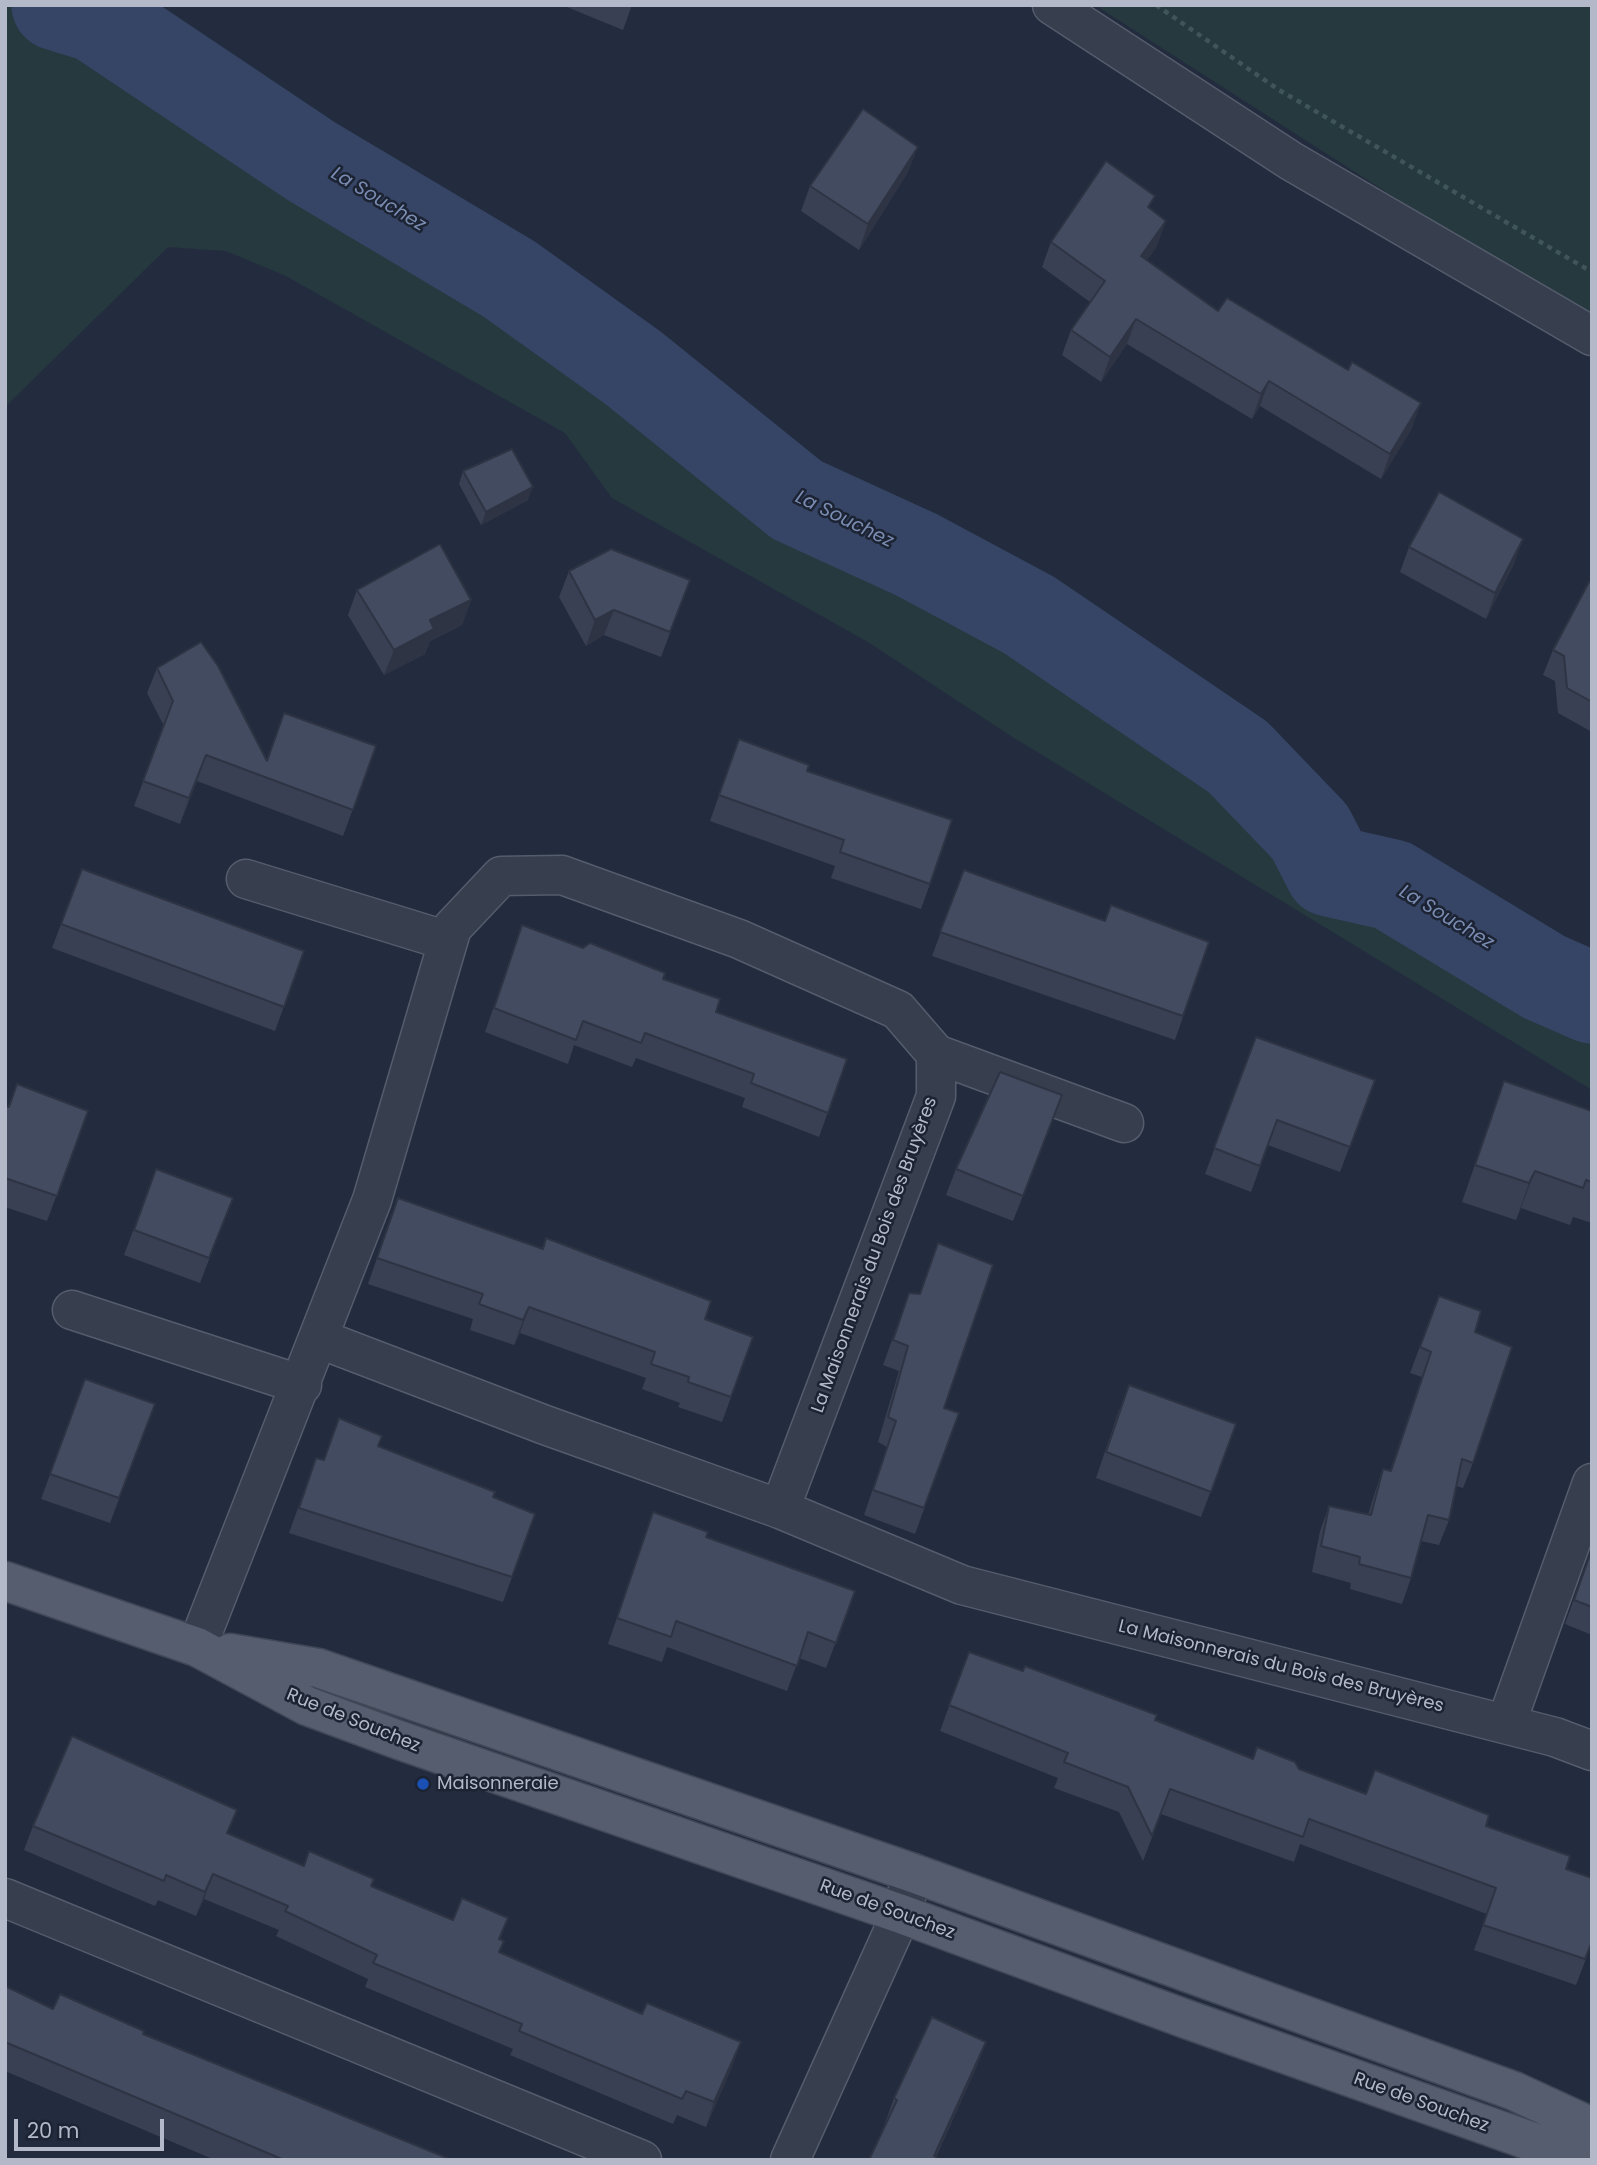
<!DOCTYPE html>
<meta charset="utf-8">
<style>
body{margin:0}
#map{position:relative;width:1597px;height:2165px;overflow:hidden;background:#232c3e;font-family:Poppins,sans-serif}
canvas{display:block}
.frame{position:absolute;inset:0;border:7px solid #b3b9c9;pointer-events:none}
.scale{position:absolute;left:14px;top:2119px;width:150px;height:32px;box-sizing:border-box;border:4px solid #b3b9c9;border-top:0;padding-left:9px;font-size:21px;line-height:24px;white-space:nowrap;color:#b3b9c9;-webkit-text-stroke:5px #1c2333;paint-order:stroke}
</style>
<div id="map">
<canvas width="1597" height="2165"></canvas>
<div class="frame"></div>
<div class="scale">20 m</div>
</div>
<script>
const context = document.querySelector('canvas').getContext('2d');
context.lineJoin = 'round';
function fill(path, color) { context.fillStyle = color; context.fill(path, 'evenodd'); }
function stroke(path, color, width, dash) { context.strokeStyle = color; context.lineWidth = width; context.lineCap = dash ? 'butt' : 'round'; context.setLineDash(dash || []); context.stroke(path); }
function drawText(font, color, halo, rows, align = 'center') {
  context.font = font + ' Poppins,sans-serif'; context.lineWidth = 5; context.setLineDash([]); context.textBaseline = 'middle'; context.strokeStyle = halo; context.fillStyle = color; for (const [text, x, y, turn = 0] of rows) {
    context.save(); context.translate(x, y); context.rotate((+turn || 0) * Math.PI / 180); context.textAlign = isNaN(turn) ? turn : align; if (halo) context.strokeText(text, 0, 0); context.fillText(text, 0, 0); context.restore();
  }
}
fill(new Path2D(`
 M5,5H149L233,66L392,156L492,219L661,348L714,416L749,443L885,496L956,557L1096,636L1189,716L1348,840L1592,969V1090L1011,736L868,642L612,498L565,433L286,276L226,251L168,247L5,407Z
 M1095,5H1592V312L1447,231Z`), '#25393f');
stroke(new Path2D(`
 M57,5L96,17L311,161L509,279L632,367L797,500L917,555L1029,615L1238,757L1310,832L1330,871L1392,885L1544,977L1592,998`), '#364565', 91);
const minor = new Path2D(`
 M1052,5L1291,161L1592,336
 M246,879L448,941
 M936,1054L1124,1123
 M72,1310L302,1385
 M320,1339L545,1425L780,1509L962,1585L1555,1737L1592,1751
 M197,1647L372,1200L452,928L501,876L562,875L739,939L898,1010L936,1054V1096L780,1509
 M1506,1724L1592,1483
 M5,1898L642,2160
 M790,2160L901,1914L913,1873`);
const major = new Path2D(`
 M5,1581L197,1647L307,1706L399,1740L901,1914L1186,2019L1584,2160
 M230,1653L318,1668L913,1873L1514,2091L1592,2127`);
stroke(minor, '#555c6c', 41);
stroke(major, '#404757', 41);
stroke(new Path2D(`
 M1156,5L1279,90L1592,272`), '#405559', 4.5, [5, 5]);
stroke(minor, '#373e4e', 38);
stroke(major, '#555d6e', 38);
fill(new Path2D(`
 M562,5H632L623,30Z
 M908,172L859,250L801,211L810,186Z
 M1151,209L1157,246L1147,260L1218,311L1412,428L1381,479L1260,406L1252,419L1127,344L1101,382L1062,355L1071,330L1090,302L1042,267L1051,242Z
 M463,471L528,500L481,525L459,484Z
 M1409,547L1514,564L1486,619L1400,572Z
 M569,571L690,580L661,657L604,635L586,646L559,597Z
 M1592,583V732L1558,713L1555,681L1543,675L1553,650Z
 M357,590L471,600L462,625L430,641L425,654L384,675L348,615Z
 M157,668L267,760L376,746L343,836L197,781L180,824L134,806L164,726L147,693Z
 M739,739L807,771L930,884L921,909L831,878L835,866L710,821Z
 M82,869L304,951L275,1031L52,948Z
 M964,870L1105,921L1209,942L1175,1040L932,956Z
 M522,925L663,979L716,1012L847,1059L819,1137L742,1107L745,1098L636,1058L632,1067L574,1045L568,1064L485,1032Z
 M1256,1037L1375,1080L1340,1172L1268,1145L1251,1192L1205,1174Z
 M1504,1081L1592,1111V1223L1573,1217L1570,1225L1521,1208L1516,1220L1462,1202Z
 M17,1084L88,1111L47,1221L5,1207V1106L8,1107Z
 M1053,1120L1013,1221L946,1195L956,1169Z
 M156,1169L223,1223L200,1283L124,1255Z
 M398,1198L542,1248L546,1238L705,1319L753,1337L722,1422L678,1407L680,1403L642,1389L646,1378L520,1333L514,1345L470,1330L473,1319L368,1284Z
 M909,1293L944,1408L959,1413L915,1534L864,1515L887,1447L878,1442L899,1371L883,1365Z
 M1439,1296L1475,1332L1473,1463L1463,1488L1456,1486L1449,1520L1439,1545L1421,1541L1411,1578L1402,1604L1350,1589L1351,1583L1312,1572L1320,1531L1329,1506L1368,1515L1374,1495L1383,1469L1390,1471L1422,1377L1410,1373Z
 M85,1379L155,1404L110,1523L41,1499Z
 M1119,1410L1236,1424L1201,1517L1096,1478Z
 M379,1446L494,1497L535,1514L503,1602L289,1533L316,1458L324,1460Z
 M653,1512L706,1537L855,1591L826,1668L799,1658L787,1691L667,1647L662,1662L608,1644Z
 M1592,1549V1635L1565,1624Z
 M969,1652L1155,1720L1253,1759L1299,1769L1366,1794L1486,1826L1566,1869L1592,1943L1576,1985L1474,1950L1487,1914L1300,1844L1294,1862L1161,1814L1143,1861L1119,1812L1054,1788L1058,1778L940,1731Z
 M33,1826L228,1834L304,1866L372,1887L453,1920L508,1918L500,1940V1953L732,2067L706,2127L677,2115L673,2124L510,2055L513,2049L365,1987L368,1979L276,1936L279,1930L204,1899L196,1916L158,1900L155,1906L24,1850Z
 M5,1986L53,2009L143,2035L452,2160H215L5,2071Z
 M986,2042L976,2068L936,2157L885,2123L894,2098Z`), '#394053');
fill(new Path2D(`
 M918,147L908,172L859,250L868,224Z
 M1166,221L1157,246L1132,281L1141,256Z
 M1136,319L1127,344L1101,382L1110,357Z
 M1269,381L1260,406L1252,419L1261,394Z
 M1421,403L1412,428L1381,479L1390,454Z
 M533,487L528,500L481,525L486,512Z
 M1523,539L1514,564L1486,619L1495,593Z
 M471,600L462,625L430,641L425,654L384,675L394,650L430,620Z
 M614,610L604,635L586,646L595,620Z
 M206,755L197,781L180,824L189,798Z
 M1535,1171L1521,1208L1516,1220L1529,1183Z
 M529,1307L520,1333L514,1345L523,1320Z
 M213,1874L204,1899L196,1916L205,1892Z
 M741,2042L732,2067L706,2127L714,2102Z
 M986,2042L976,2068L934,2160H932Z`), '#2e3443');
const building = new Path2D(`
 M863,109L918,147L868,224L810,186Z
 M1106,161L1155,196L1148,207L1166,221L1141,256L1218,311L1227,298L1348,370L1352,362L1421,403L1390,454L1269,381L1261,394L1136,319L1110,357L1071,330L1105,281L1051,242Z
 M512,449L533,487L486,512L463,471Z
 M1439,492L1523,539L1495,593L1409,547Z
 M440,544L471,600L430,620L434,629L394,650L357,590Z
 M611,549L690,580L670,632L614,610L595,620L569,571Z
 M1589,582L1592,583V702L1567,688L1564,656L1553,650Z
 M201,642L218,666L267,761L284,713L376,746L353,810L206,755L189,798L143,781L173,701L157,668Z
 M739,739L809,765L807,771L952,820L930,884L840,852L844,840L719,795Z
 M82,869L304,951L284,1007L61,924Z
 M964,870L1105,921L1111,905L1209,942L1183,1016L940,932Z
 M522,925L583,948L590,943L665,973L663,979L720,999L716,1012L847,1059L828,1113L751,1083L754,1074L645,1033L641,1043L583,1021L576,1040L494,1008Z
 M1256,1037L1375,1080L1350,1147L1277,1120L1260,1166L1214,1148Z
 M1000,1072L1062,1095L1023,1196L956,1169Z
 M1504,1081L1592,1111V1182L1586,1180L1583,1188L1535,1171L1529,1183L1475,1165Z
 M17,1084L88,1111L57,1196L5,1178V1106L9,1107Z
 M156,1169L233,1198L209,1258L134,1230Z
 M398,1198L543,1249L546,1238L711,1301L705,1319L753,1337L731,1397L688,1382L689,1377L651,1364L655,1352L529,1307L523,1320L479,1304L483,1294L377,1258Z
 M938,1243L993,1265L944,1408L959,1413L924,1508L873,1490L896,1421L888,1417L908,1346L893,1340L909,1293L920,1294Z
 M1439,1296L1481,1311L1475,1332L1512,1347L1473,1463L1462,1459L1449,1520L1428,1515L1411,1578L1359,1564L1360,1557L1321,1546L1329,1506L1371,1515L1383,1469L1391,1471L1431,1352L1420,1347Z
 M85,1379L155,1404L119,1498L50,1474Z
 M1129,1385L1236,1424L1211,1492L1106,1452Z
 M339,1418L382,1436L378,1446L495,1492L493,1497L535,1514L512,1577L299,1508L316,1458L324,1460Z
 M653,1512L708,1532L706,1537L855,1591L836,1643L808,1632L797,1666L676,1621L671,1637L617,1618Z
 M1592,1549V1607L1574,1600Z
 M969,1652L1023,1671L1025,1666L1157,1715L1155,1720L1253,1759L1257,1747L1295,1762L1299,1769L1366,1794L1375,1770L1489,1815L1486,1826L1570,1856L1566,1869L1592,1878V1942L1585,1959L1483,1925L1496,1888L1309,1819L1303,1837L1170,1789L1152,1836L1128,1787L1064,1762L1068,1753L949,1705Z
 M72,1736L237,1810L227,1833L304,1866L309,1851L374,1879L371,1886L453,1920L462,1898L508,1918L499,1939L504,1941L499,1952L642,2014L647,2003L741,2042L714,2102L686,2091L682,2099L519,2031L522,2024L373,1963L377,1955L285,1911L288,1906L213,1874L205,1892L166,1875L164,1881L33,1826Z
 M5,1986L53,2009L60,1994L144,2031L143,2034L452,2160H284L5,2042Z
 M932,2017L986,2042L934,2156L939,2159V2160H869L897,2100L894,2098Z`);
fill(building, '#424b60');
stroke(building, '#2e3443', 2);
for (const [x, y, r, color] of [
 [423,1784,7,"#1a4fb4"]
]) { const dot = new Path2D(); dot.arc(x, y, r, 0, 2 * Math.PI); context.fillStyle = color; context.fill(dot); stroke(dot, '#1c2333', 2.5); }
drawText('18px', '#b3b9c9', '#1c2333', [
 ["La Maisonnerais du Bois des Bruyères",875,1255,-70],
 ["La Maisonnerais du Bois des Bruyères",1281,1667,14],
 ["Rue de Souchez",353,1721,22],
 ["Rue de Souchez",887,1910,20],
 ["Rue de Souchez",1421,2103,20]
]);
drawText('18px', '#b3b9c9', '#1c2333', [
 ["Maisonneraie",437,1784]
], 'left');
drawText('italic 19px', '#7a8cb2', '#1c2333', [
 ["La Souchez",378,200,31],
 ["La Souchez",844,520,26],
 ["La Souchez",1446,918,31]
]);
</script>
